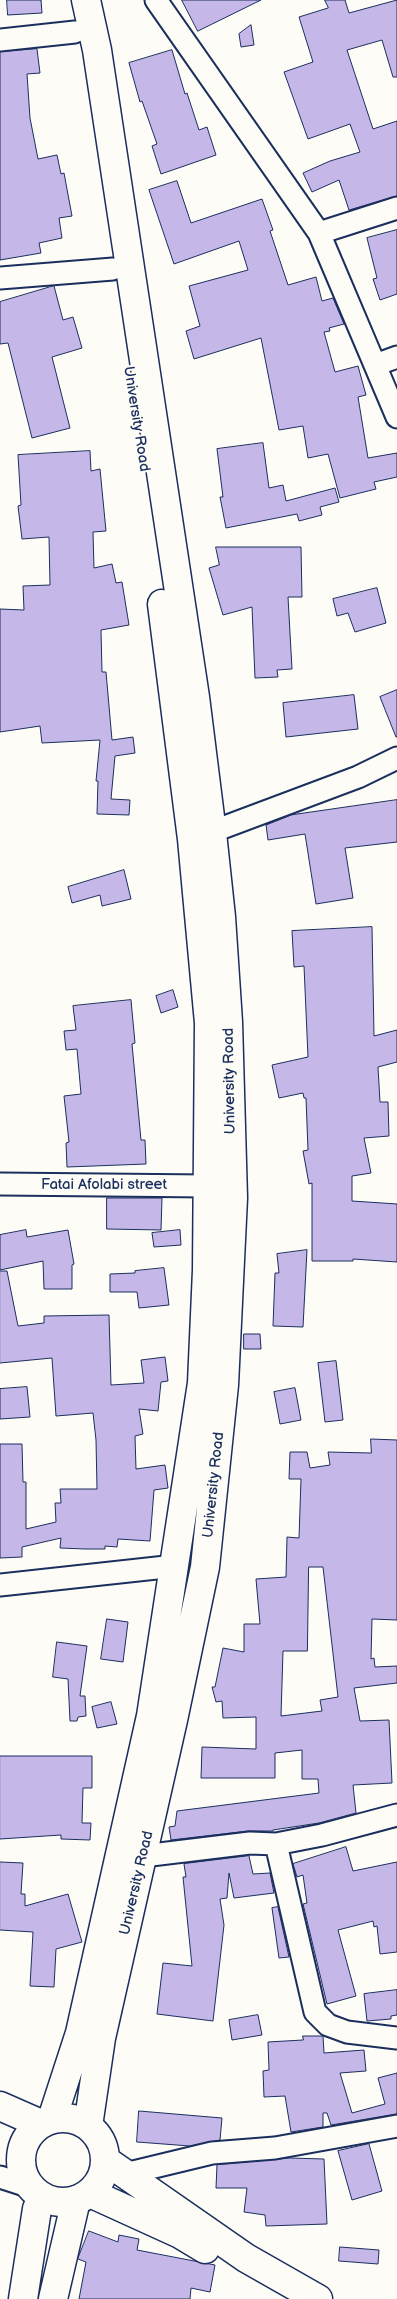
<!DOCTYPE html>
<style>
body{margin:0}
canvas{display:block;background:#fdfcf7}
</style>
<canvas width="397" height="2299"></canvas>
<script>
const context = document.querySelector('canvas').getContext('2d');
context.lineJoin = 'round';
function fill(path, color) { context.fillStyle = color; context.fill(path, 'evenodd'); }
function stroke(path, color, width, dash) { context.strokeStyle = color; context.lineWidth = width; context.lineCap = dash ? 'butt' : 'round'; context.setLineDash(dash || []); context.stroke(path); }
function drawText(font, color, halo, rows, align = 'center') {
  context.font = font + ' "Balsamiq Sans",sans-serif'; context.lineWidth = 4; context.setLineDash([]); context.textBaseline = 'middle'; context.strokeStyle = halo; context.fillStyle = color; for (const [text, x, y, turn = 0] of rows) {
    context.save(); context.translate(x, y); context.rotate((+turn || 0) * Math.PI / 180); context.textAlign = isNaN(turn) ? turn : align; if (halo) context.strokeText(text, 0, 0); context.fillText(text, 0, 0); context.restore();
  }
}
const building = new Path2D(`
 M7,0H41L42,13L8,15Z
 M182,0H261L198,31Z
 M325,0H345L349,13L397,0V77H393L382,40L347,50L373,129L397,121V196L349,210L339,180L312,192L303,173L330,161L360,152L350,124L308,139L284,72L313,62L299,17L328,8Z
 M251,25L254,45L241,47L239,34Z
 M37,49L40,73L27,74L30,118L38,159L57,155L61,174L64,173L72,216L59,218L62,238L39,243L41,253L0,260V52Z
 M172,50L185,94L187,93L199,130L207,127L216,155L161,174L152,146L157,144L142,101L140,102L129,63Z
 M177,181L191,223L262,199L273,230L270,231L288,285L316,277L322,301L333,298L344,324L329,328L330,331L324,332L335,372L358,366L366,395L358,397L368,458L397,453V477L374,482L376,489L340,498L328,454L308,458L303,426L279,430L261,338L194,359L186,331L200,326L189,286L248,270L239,241L174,264L149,190Z
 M397,230V294L380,300L373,279L377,278L367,238Z
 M54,286L63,320L73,317L82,348L52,357L70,428L32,438L8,343L0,344V302Z
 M263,443L269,488L283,485L286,501L335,488L339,502L320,507L322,515L299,521L297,514L226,528L220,497H223L217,449Z
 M90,451L91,471L100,469L106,531L93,532L94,568L112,564L116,583L122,582L129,625L101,630L102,672H106L112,740L133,737L135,753L115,756L111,799L130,800L129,815L97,814L98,781H96L100,740L42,743L40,726L0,732V609L24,610L23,586L50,585L49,537L22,539L18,506L21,505L18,455Z
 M216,547H301L302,597H288L292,669L277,670L278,677L255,678L252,607L223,615L209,568L219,565Z
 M377,588L386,623L355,632L348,613L337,616L333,599Z
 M397,690V737H396L380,697Z
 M354,695L358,729L286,737L283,703Z
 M397,800V842L345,848L353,898L316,904L305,834L268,840L266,825L291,815Z
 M124,870L131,899L102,906L100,895L72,903L68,887Z
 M372,927L374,1036L397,1030V1062L378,1067L380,1102H388L389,1136L364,1138L371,1173L352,1176V1201L397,1204V1262L353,1259V1261H312V1183L309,1184L303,1151L308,1150L306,1098H304L303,1093L279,1098L272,1065L308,1057L304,966L294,967L292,931Z
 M173,990L178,1007L161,1013L156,996Z
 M131,1000L135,1043L132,1044L141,1140H145L146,1164L67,1167L66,1143L69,1142L64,1096L81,1094L77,1049L66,1050L64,1031L76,1030L73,1006Z
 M107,1198H162L161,1230L107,1229Z
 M26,1230L27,1237L68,1230L74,1264L72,1265V1289H44L43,1261L0,1270V1235Z
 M180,1230L181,1245L154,1247L152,1233Z
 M307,1250L303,1327L273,1326L275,1273H279L277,1254Z
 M164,1268L169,1305L139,1308L137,1292H110V1274L135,1273V1271Z
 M0,1271H7L18,1326L44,1323V1316L109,1315L111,1385L144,1383L141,1360L165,1357L168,1381L161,1382L158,1411L139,1409L143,1434L135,1436L136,1469L165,1465L168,1488L154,1490L150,1541L118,1539L117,1547L105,1546V1549H85L60,1548L61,1538L22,1547V1557L0,1558V1444H22L23,1482H26V1529L56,1522L55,1503H61L60,1489H97L96,1440L93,1413L56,1416L52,1358L0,1363Z
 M244,1334H260L261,1349H244Z
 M336,1361L343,1420L325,1422L318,1363Z
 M27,1387L30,1417L0,1419V1389Z
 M295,1388L301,1420L280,1424L274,1392Z
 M371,1439L397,1440V1620L372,1619L371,1659L374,1658L375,1667L397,1666V1683L354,1688L360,1721L389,1720L392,1783L353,1785L356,1813L319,1823L273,1830V1831H248L171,1840L169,1827L175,1826L177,1811L319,1793L318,1779H302V1750L275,1753V1778H201L202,1747L256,1749V1717L223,1718L222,1701L216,1702L212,1687H215L223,1648L244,1652V1624H260L256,1579L286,1577L287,1537L299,1538L301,1479H289L290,1452H307L310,1468L330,1465L328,1452L371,1453ZM309,1567H323L338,1697L320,1700L322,1711L281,1716L283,1651H307Z
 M107,1619L128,1622L123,1662L101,1659Z
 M57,1642L87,1646L80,1696H85L86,1716L78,1717L77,1721H70L68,1679L53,1677Z
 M111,1702L117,1724L97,1728L92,1707Z
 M0,1756H92V1788H83L82,1823H91L90,1840L61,1839V1835L0,1839Z
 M346,1847L353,1871L397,1862V1952L380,1954L377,1926L374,1927L373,1921L338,1930L356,1996L327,2004L303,1904L307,1903L303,1875L297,1877L293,1864Z
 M249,1856L253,1874L270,1873L274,1893L234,1898L229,1873L227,1898L220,1899L224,1925L213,2021L157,2014L163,1963L192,1966L183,1877H186L184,1864Z
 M0,1862L23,1863L21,1894H25V1906L68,1894L82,1942L56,1949L54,1987L30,1986L33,1932L0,1930Z
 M278,1907L289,1957L279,1958L272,1908Z
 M397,1990V2015L391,2016V2019L367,2021L364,1994Z
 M258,2015L262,2035L232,2040L229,2020Z
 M303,2036H323L324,2053L364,2050L366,2071L340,2073L352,2113L385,2104L378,2078L397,2073V2114L331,2125L327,2113H323V2127L291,2132L285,2096L264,2097L263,2071L269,2070L268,2042L303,2040Z
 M139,2111L222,2118L220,2140L190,2146L137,2142Z
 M369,2144L382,2191L352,2200L338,2151Z
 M290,2158L324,2159L327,2224L266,2226L265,2215L244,2212L247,2188H216L217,2165Z
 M89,2231L118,2242L119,2235L139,2239L137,2250L215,2265L210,2292L191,2288L190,2299H79L86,2262L78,2259Z
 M340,2247L379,2250L378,2264L339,2261Z`);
fill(building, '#c6b7e9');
stroke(building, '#1b2f5e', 1);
const street = new Path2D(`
 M156,0L319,233L397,417
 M0,40L75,32
 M319,233L397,208
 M0,278L113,269
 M375,365L397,357
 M198,837L358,777L397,758
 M0,1184L208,1186
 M0,1585L175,1566
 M276,1844L315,2012L328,2025L347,2032L397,2038
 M143,1856L250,1843L276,1844L322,1835L397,1815
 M125,2174L212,2153L275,2148L397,2126
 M0,2177L31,2187`);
const secondary = new Path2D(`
 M23,2299L37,2209L42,2197
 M53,2299L76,2200`);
const primary = new Path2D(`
 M86,0L97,50L195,697L212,833L221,917L228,1022L233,1198L224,1385L205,1567L173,1720L101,2038L88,2126
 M0,2106L41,2124
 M21 2160a42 42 0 1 1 84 0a42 42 0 1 1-84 0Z
 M52,2119L80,2033L151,1716L202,1383L207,1270L209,1023L192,839L162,604
 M105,2160L246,2258L318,2299
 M90,2193L180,2234L205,2249`);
stroke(street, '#1b2f5e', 25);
stroke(secondary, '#1b2f5e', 31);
stroke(primary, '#1b2f5e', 31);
stroke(street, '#fdfcf7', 21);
stroke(secondary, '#fdfcf7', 28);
stroke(primary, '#fdfcf7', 28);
drawText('15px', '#1b2f5e', '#fdfcf7', [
 ["University Road",136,419,81],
 ["University Road",230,1081,-91],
 ["Fatai Afolabi street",104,1185],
 ["University Road",214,1485,-84],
 ["University Road",137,1883,-77]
]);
</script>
